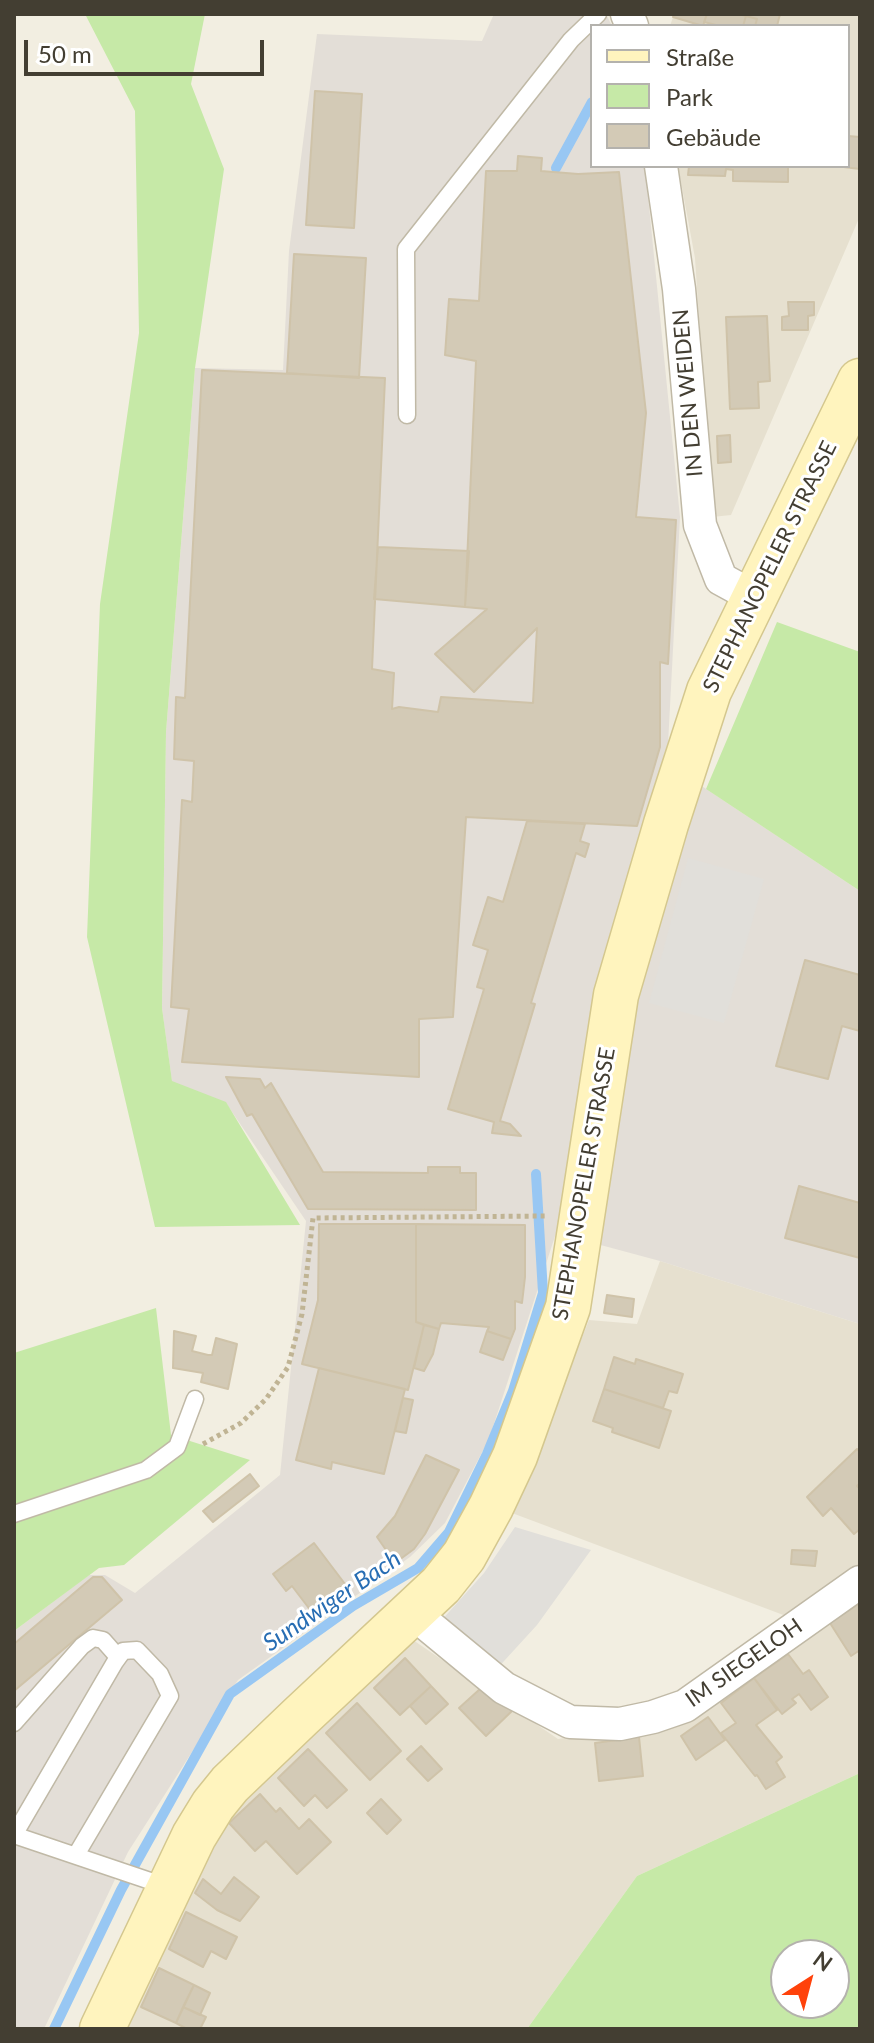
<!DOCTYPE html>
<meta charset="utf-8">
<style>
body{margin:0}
#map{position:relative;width:874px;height:2043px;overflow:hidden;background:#f2eee1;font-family:Lato,sans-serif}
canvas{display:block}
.frame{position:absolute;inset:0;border:16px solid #433e32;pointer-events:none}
.legend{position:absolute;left:590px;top:24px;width:260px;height:144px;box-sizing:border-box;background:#fff;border:2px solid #b4b2ad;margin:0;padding:10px 14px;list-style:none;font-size:24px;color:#433e32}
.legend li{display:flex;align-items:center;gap:16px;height:40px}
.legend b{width:40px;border:2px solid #b4b2ad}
.north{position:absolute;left:770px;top:1939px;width:80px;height:80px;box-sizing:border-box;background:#fff;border:2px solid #b4b2ad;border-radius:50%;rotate:36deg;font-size:22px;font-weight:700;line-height:32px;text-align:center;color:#433e32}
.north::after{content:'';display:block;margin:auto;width:28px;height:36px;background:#ff420b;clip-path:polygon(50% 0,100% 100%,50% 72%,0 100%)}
.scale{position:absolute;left:24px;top:40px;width:240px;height:36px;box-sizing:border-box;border:4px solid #433e32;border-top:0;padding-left:10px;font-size:24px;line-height:28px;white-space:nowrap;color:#433e32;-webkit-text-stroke:6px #fff;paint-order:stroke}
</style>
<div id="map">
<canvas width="874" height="2043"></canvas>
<div class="frame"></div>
<ul class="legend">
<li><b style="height:10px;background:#fff4be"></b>Straße</li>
<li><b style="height:22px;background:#c6e9a7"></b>Park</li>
<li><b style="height:22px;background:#d3cab6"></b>Gebäude</li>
</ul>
<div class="north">N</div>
<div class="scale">50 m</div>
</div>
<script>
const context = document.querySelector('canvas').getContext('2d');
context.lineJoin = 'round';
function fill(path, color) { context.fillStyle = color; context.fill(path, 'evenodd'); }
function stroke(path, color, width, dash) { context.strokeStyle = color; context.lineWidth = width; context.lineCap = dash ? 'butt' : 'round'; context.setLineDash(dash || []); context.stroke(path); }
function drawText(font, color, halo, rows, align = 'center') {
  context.font = font + ' Lato,sans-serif'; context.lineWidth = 6; context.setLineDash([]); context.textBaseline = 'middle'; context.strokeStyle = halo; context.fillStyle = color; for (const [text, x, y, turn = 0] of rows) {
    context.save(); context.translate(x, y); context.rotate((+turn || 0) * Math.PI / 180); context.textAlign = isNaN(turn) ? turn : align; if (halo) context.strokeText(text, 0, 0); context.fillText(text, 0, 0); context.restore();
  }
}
fill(new Path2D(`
 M674,14H860V216L731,515L712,517L695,258L678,166H848V26H670Z
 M660,1261L860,1324V1773L637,1876L527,2029H120L220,1823L413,1640L558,1739L683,1720L810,1625L512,1513L589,1320L637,1324Z`), '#e6e0cf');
fill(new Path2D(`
 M494,14H606L612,26H592V166H645L680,517L667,763L860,891V1324L660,1261L556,1233L489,1439L445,1523L410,1557L238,1680L128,1852L44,2029H14V1631L89,1575H105L135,1593L280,1475L306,1221L226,1103L172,1082L162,1008L166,732L195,368L283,370L289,251L317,34L482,41Z`), '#e3ded7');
fill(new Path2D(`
 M85,14H205L191,84L224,169L195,368L166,732L162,1008L172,1081L226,1102L300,1225L155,1227L87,937L100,604L139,333L135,111Z
 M777,622L860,652V891L706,789Z
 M156,1308L171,1435L250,1460L124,1565L99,1568L14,1631V1353Z
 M860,1773V2029H527L637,1876ZM786,1955H834V2003H786Z`), '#c6e9a7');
fill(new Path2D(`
 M688,858L764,879L724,1023L649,1003Z
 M515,1527L591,1550L537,1625L494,1672L440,1622L484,1573Z`), '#e1dfda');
stroke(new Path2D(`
 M556,168L592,102
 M54,2029L121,1890L230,1694L353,1606L418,1568L449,1532L487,1454L513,1391L543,1293L536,1174`), '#98c7f3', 10);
const building = new Path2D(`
 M674,14H707L703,26L673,17Z
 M707,14H739L746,16L743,26H720L704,22Z
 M739,14H780L777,26H755L757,19Z
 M746,16L757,19L755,26H743Z
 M315,91L362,94L354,228L306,225Z
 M848,136L860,137V169L835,166H848Z
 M518,156L542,158L541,171L578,174L619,172L646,413L636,517L676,520L668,664L660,662V747L637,826L466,817L453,1017L419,1019V1077L182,1062L189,1009L171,1007L182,800L192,802L194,761L174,759L176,697L185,698L202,370L385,378L372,669L394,673L392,709L399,707L438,712L441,697L533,703L537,628L474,692L435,654L487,609L465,607L476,361L445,355L449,299L479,301L486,171H517Z
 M689,166H788V182L733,181V170L726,169L725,176L688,175Z
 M294,254L366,258L359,378L287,373Z
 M788,302H814V315L808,316V330H782V317L789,316Z
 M767,316L770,381L758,382L759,408L730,409L726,317Z
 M730,435L731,462L718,463L717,436Z
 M378,547L469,551L465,607L374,599Z
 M527,821L585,824L580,841L589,844L585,857L576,853L531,1003L535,1004L500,1121L510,1124L521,1136L492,1133L494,1122L448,1109L484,989L477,987L488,950L473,945L488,897L503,902Z
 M805,960L860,975V1031L842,1026L828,1079L776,1066Z
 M226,1077L260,1079L265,1088L271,1083L323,1172L428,1173V1167H460V1173H476V1210L308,1209L252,1114L247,1116Z
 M799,1186L860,1203V1258L785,1238Z
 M319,1224H416V1322L424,1325L408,1390L302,1364L318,1300Z
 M416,1224L525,1225V1277L522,1303L515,1301V1329L511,1339L487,1331L489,1327L441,1323L439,1329L416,1322Z
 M607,1295L634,1299L632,1317L604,1313Z
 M424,1325L439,1329L433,1354L424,1371L414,1368Z
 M174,1331L196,1336L192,1351L208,1355H212L216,1338L237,1344L228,1389L201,1382L203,1373L173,1368Z
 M487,1331L511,1339L503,1360L480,1352Z
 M614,1357L635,1364L636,1359L683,1374L677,1393L669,1391L663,1408L604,1389Z
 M319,1368L405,1389L384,1474L332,1462L331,1469L296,1460Z
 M604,1389L671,1411L659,1448L612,1432L613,1428L593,1421Z
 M403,1398L413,1400L406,1433L395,1431Z
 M857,1449L860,1452V1483L857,1486L860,1489V1529L854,1534L831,1508L823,1516L807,1497Z
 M426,1455L459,1470L425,1534L414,1549L395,1563L377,1537L395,1516Z
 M250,1474L259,1486L213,1522L203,1511Z
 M314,1543L345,1584L311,1611L292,1586L286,1591L273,1574Z
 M792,1550L817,1551L815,1566L791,1564Z
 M93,1577H102L122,1600L14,1691V1644Z
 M860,1603V1650L851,1656L830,1623Z
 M788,1654L803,1674L809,1670L828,1697L811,1710L799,1694L792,1699L796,1703L782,1714L754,1678Z
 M405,1658L431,1686L400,1715L374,1688Z
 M754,1678L777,1710L756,1725L782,1757L776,1762L785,1777L766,1789L757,1775L755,1776L721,1733L736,1723L721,1703Z
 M431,1686L448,1704L426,1724L410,1706Z
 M480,1689L513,1710L486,1736L459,1708Z
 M357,1703L401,1751L370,1780L326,1733Z
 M708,1717L725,1740L696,1760L681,1736Z
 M639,1737L643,1776L599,1781L595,1743Z
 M421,1746L442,1769L428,1781L407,1759Z
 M308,1749L347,1790L327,1808L315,1795L304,1806L278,1778Z
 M260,1794L276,1812L280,1808L299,1829L309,1819L331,1842L297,1874L266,1841L255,1851L229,1823Z
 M381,1799L401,1820L387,1834L367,1813Z
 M234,1877L259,1897L240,1921L217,1910L195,1893L203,1879L221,1894Z
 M186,1912L237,1937L226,1959L211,1951L203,1967L169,1949Z
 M159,1968L194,1985L176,2023L141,2007Z
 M194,1985L210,1993L200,2015L183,2007Z
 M183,2007L206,2017L200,2029H187L176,2023Z`);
fill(building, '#d3cab6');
stroke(building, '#cfc3a9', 2);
const lane = new Path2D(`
 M407,415L406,249L571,40L598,14
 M14,1514L146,1470L177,1447L195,1399
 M14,1723L82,1646L93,1638L103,1640L118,1657
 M14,1835L115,1662L123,1651L137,1650L160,1674L170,1696L76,1855
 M14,1835L168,1887`);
const street = new Path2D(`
 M627,14L632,26
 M661,166L679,289L700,525L721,579L754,597
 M413,1613L504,1688L570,1722L620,1724L653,1717L685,1706L860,1582`);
const secondary = new Path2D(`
 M102,2029L194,1836L213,1805L230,1784L300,1717L441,1585L464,1556L491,1507L515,1456L568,1307L616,995L666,824L709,691L860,381`);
stroke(lane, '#c0b9a6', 19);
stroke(street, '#c0b9a6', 35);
stroke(secondary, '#d4c78e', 47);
stroke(new Path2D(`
 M203,1444L241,1423L266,1399L288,1367L302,1314L313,1218L546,1216`), '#c0b494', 5, [4, 4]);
stroke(lane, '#fff', 16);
stroke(street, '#fff', 32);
stroke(secondary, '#fff4be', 44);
drawText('22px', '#433e32', '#fff', [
 ["IN DEN WEIDEN",688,393,-95],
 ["STEPHANOPELER STRASSE",770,567,-64],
 ["STEPHANOPELER STRASSE",584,1184,-80],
 ["IM SIEGELOH",744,1663,-35]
]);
drawText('italic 24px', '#276db3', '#fff', [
 ["Sundwiger Bach",332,1601,-34]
]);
</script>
